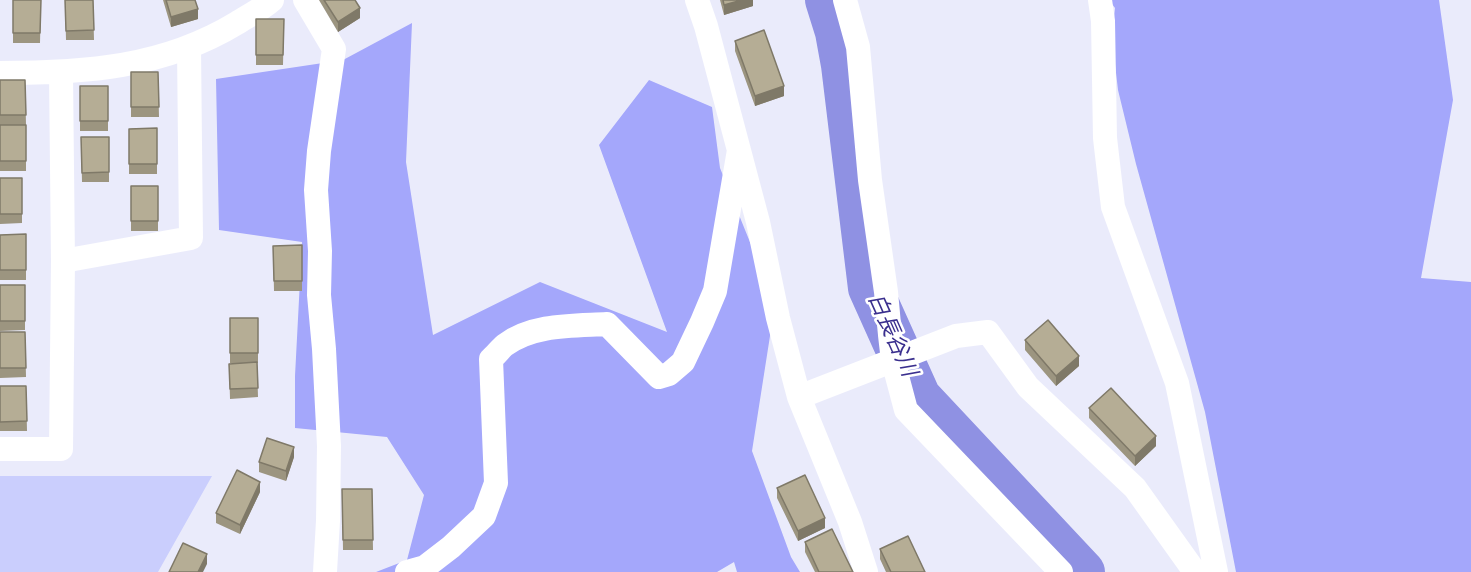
<!DOCTYPE html>
<meta charset="utf-8">
<style>
body{margin:0}
canvas{display:block;background:#eaebfb}
</style>
<canvas width="1471" height="572"></canvas>
<script>
const context = document.querySelector('canvas').getContext('2d');
context.lineJoin = 'round';
function fill(path, color) { context.fillStyle = color; context.fill(path, 'evenodd'); }
function stroke(path, color, width, dash) { context.strokeStyle = color; context.lineWidth = width; context.lineCap = dash ? 'butt' : 'round'; context.setLineDash(dash || []); context.stroke(path); }
function drawText(font, color, halo, rows, align = 'center') {
  context.font = font + ' "PT Sans","Noto Sans JP",sans-serif'; context.lineWidth = 5; context.setLineDash([]); context.textBaseline = 'middle'; context.strokeStyle = halo; context.fillStyle = color; for (const [text, x, y, turn = 0] of rows) {
    context.save(); context.translate(x, y); context.rotate((+turn || 0) * Math.PI / 180); context.textAlign = isNaN(turn) ? turn : align; if (halo) context.strokeText(text, 0, 0); context.fillText(text, 0, 0); context.restore();
  }
}
fill(new Path2D(`
 M0,476H212L158,572H0Z`), '#cacefd');
fill(new Path2D(`
 M1109,0H1439L1453,100L1421,278L1471,282V572H1236L1205,412L1136,164L1118,90L1112,38L1115,8Z
 M412,23L406,162L433,335L540,282L667,332L599,145L649,80L712,107L720,168L775,304L752,451L791,557L800,572H737L734,562L717,572H376L407,560L424,495L387,437L295,428V376L302,242L219,230L216,79L343,60Z`), '#a4a7fb');
stroke(new Path2D(`
 M827,0L837,32L843,65L870,288L919,397L1083,572`), '#8f91e3', 44);
stroke(new Path2D(`
 M305,0L334,49L319,151L316,190L320,251L319,295L324,349L329,446L328,521L325,572
 M697,0L706,26L758,222L778,318L799,397L850,522L866,572
 M845,0L858,47L870,180L886,292L890,335L893,361L906,410L1061,572
 M1100,0L1103,21L1105,138L1113,207L1177,383L1216,572
 M0,73C84,73 163,68 237,23C248,16 262,9 272,0
 M63,261L191,238L189,48
 M799,397L956,336L988,332L1028,387L1135,488L1195,572
 M0,449H61L63,261L61,73
 M407,572L425,567L451,547L484,516L496,483L491,359C496,355 500,349 505,345C533,324 573,326 607,324L659,377L669,374L683,362L702,322L715,291L739,150`), '#fff', 24);
fill(new Path2D(`
 M13,0H41L40,43H13Z
 M65,0H93L94,40H66Z
 M163,0H195L198,19L171,27Z
 M319,0H355L360,18L338,32Z
 M720,0H753V6L724,15Z
 M256,19H284L283,65H256Z
 M735,41L784,96L755,106L735,51Z
 M131,72H158L159,117H131Z
 M0,80H25L26,125H0Z
 M80,86H108V131H80Z
 M0,125H26V171H0Z
 M157,128V174H129V129Z
 M81,137H109V182H82Z
 M0,178H22V223L0,224Z
 M131,186H158V231H131Z
 M26,234V280H0V235Z
 M302,245V291H274L273,246Z
 M0,285H25V330L0,331Z
 M230,318L258,353V363H257L258,397L230,399L229,364L245,363H230Z
 M0,332H25L26,377L0,378Z
 M1025,340L1079,366L1056,386L1025,350Z
 M0,386H26L27,431H0Z
 M1089,408L1156,446L1135,466L1089,418Z
 M294,457L286,481L259,472V462Z
 M777,488L825,528L798,541L777,498Z
 M342,489H372L373,550H343Z
 M260,492L240,534L216,523V513Z
 M805,542L853,572H815L805,552Z
 M880,549L925,572H886L880,559Z`), '#9c9580');
fill(new Path2D(`
 M742,0H753V6L724,15V5Z
 M360,8V18L338,32V22Z
 M198,9V19L171,27V17Z
 M784,86V96L755,106V96Z
 M1079,356V366L1056,386V376Z
 M1156,436V446L1135,466V456Z
 M294,447V457L286,481V471Z
 M260,482V492L240,534V525Z
 M825,518V528L798,541V531Z
 M207,554V564L203,572H198Z`), '#7f7968');
const building = new Path2D(`
 M13,0H41L40,33H13Z
 M65,0H93L94,30L66,31Z
 M166,0H195L198,9L171,17Z
 M324,0H355L360,8L338,22Z
 M723,0H742L724,5Z
 M256,19H284L283,55H256Z
 M764,30L784,86L755,96L735,41Z
 M131,72H158L159,107H131Z
 M0,80H25L26,115H0Z
 M80,86H108V121H80Z
 M0,125H26V161H0Z
 M157,128V164H129V129Z
 M81,137H109V172L82,173Z
 M0,178H22V214H0Z
 M131,186H158V221H131Z
 M26,234V270H0V235Z
 M302,245V281H274L273,246Z
 M0,285H25V321H0Z
 M230,318H258V353H230Z
 M1048,320L1079,356L1056,376L1025,340Z
 M0,332H25L26,368H0Z
 M257,362L258,388L230,389L229,364Z
 M0,386H26L27,421L0,422Z
 M1111,388L1156,436L1135,456L1089,408Z
 M267,438L294,447L286,471L259,462Z
 M237,470L260,482L240,525L216,513Z
 M805,475L825,518L798,531L777,488Z
 M342,489H372L373,540H343Z
 M832,529L853,572H819L805,542Z
 M908,536L925,572H891L880,549Z
 M183,543L207,554L198,572H169Z`);
fill(building, '#b5ad95');
stroke(building, '#7f7968', 1.5);
drawText('italic 22px', '#3a2f8e', '#fff', [
 ["白長谷川",892,335,66]
]);
</script>
